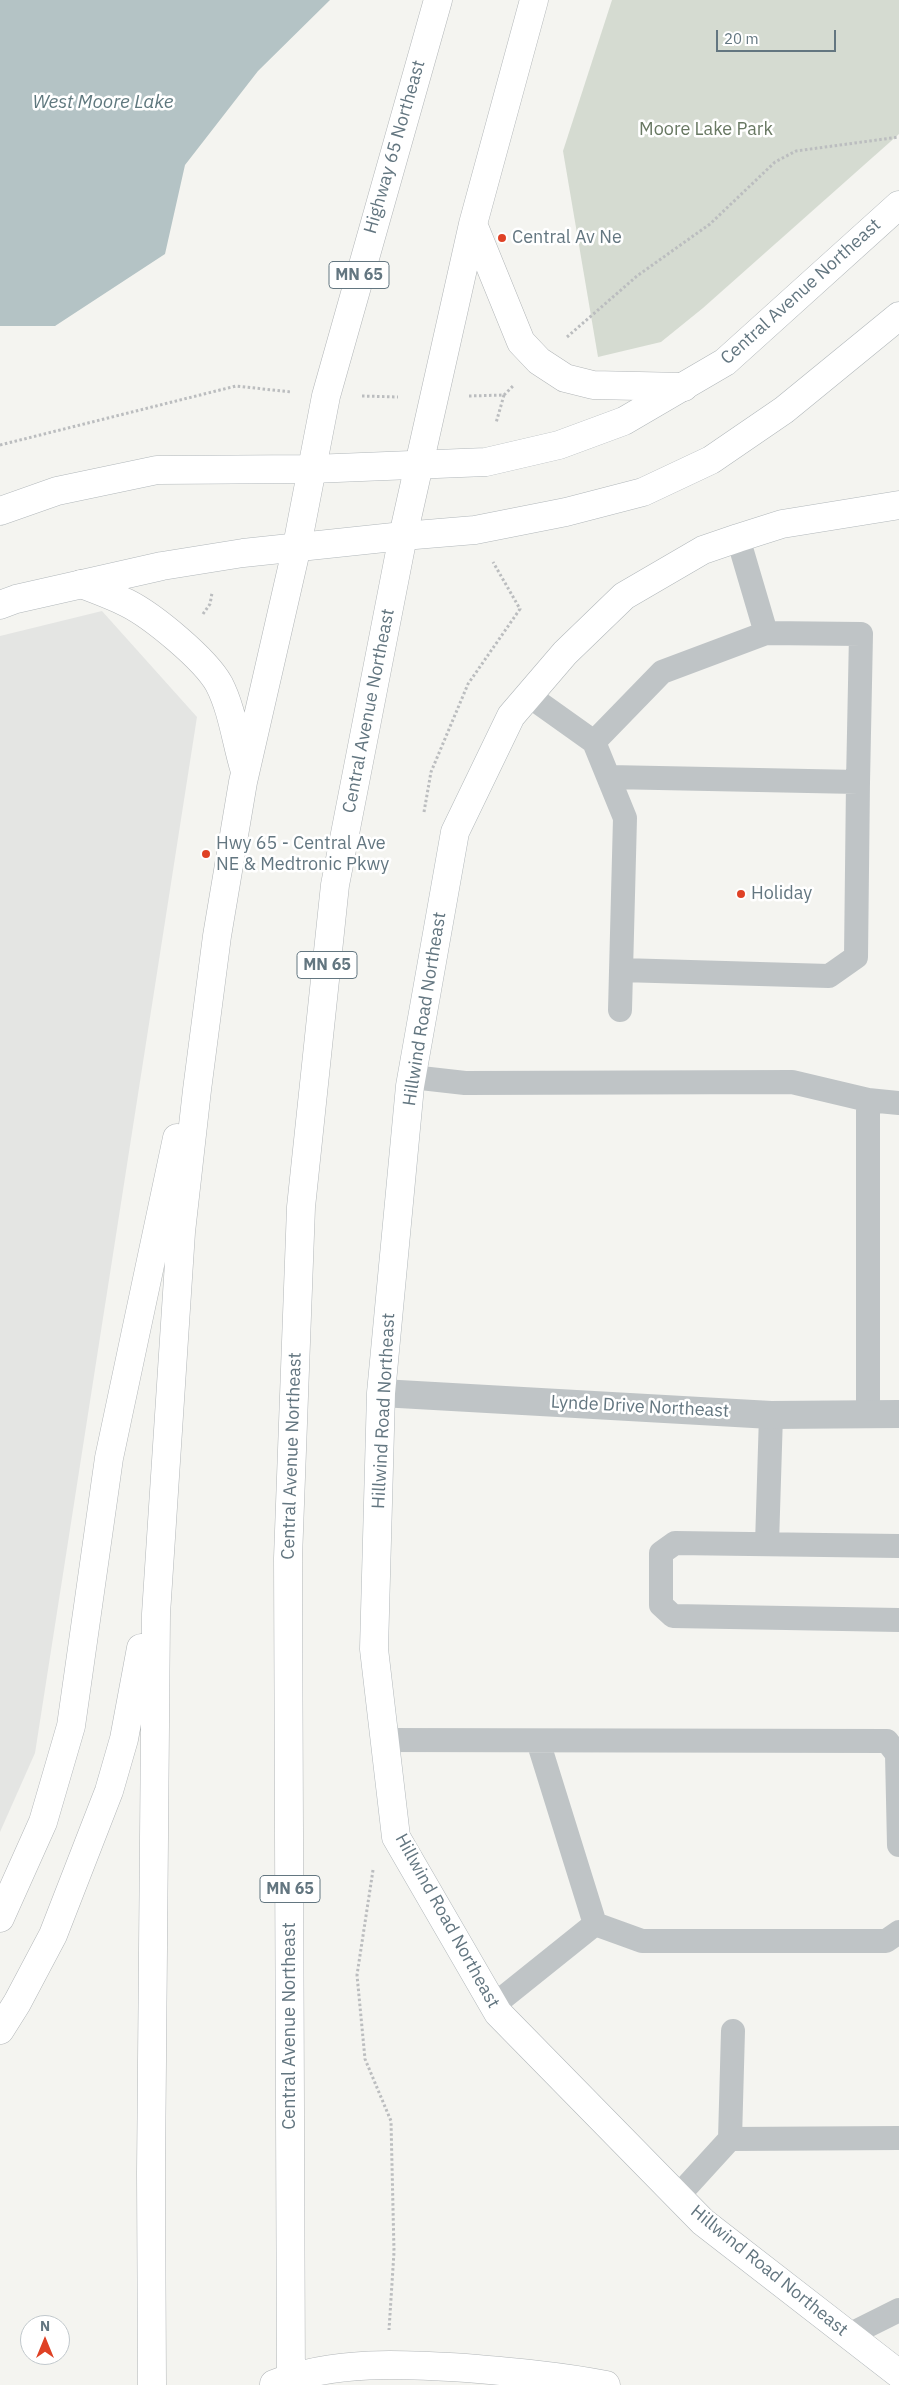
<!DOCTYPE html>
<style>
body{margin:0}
#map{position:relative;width:899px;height:2385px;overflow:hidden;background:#f4f4f0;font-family:"IBM Plex Sans",sans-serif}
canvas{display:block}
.north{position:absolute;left:20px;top:2315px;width:50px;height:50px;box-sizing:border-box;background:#fff;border:1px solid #c1c8cc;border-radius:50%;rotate:0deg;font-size:14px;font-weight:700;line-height:20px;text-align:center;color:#637680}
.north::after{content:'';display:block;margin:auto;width:18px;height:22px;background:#df4125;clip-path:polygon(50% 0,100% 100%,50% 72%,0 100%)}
.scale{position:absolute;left:716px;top:30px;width:120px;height:22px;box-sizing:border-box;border:2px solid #637680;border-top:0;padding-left:6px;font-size:15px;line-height:18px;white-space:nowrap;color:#637680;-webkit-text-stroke:4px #fff;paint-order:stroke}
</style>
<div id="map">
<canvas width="899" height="2385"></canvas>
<div class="north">N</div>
<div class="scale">20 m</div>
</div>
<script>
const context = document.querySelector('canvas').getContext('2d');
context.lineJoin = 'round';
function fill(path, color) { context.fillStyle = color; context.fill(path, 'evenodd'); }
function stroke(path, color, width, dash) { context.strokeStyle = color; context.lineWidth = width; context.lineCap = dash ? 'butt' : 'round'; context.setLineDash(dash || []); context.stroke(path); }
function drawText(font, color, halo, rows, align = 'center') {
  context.font = font + ' "IBM Plex Sans",sans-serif'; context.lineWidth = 5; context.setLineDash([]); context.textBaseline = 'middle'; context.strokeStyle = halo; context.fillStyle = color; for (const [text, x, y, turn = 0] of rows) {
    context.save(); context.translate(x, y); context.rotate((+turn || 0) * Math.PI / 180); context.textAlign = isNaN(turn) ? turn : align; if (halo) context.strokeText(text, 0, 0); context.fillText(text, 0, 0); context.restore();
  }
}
fill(new Path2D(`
 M102,611L197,717L35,1753L0,1832V636Z`), '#e4e5e3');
fill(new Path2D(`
 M612,0H899V134L703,308L661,342L598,357L563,151Z`), '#d5dbd1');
fill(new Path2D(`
 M0,0H330L258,71L185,165L165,254L55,326H0Z`), '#b4c3c5');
const secondary = new Path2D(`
 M899,505L782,524L738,538L703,550L624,596L565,653L511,716L455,832L410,1086L381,1393L374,1649L396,1837L498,2013L703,2222L899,2374
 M0,511L57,491L157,470L312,469L486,462L559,445L624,421L725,362L899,205
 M0,605L16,599L162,566L243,553L403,536L475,530L566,512L643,492L711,460L784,410L899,316`);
const highway = new Path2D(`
 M473,224L521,342L539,361L565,378L593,385L684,387
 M81,584C97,590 113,596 127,603C153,616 205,659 219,684C232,709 236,741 244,768
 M0,1918L43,1822L71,1726L109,1458L177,1138
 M0,2030L17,2003L53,1935L109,1791L124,1739L141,1648
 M274,2384C334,2360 403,2364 466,2368C513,2372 560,2376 606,2385
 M152,2385L151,2172L156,1614L181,1232L197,1090L217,936L243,782L297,546L326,396L438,0
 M291,2385L288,1558L301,1207L335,885L403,536L473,224L534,0`);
stroke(secondary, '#b1b7ba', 29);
stroke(highway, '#b2b6b8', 29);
stroke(new Path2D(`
 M567,337L637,276L710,224L775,162L796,151L899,137
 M504,395L514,385
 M362,396L398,397
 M469,396L504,395L496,423
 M0,445L236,386L291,392
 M203,614L210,604L212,593
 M424,812L431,772L468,684L520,609L493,562
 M373,1870L357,1975L365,2059L391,2121L394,2252L389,2330`), '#bbbdbf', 3, [2.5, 2.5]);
stroke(new Path2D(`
 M766,633L861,634L858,782
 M528,695L594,742
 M609,777L858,782L856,957L829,976L621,970
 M620,1010L625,818L594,742L662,672L766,633L738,538
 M412,1077L465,1083L792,1082L868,1100L899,1103
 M868,1100V1415
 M767,1544L771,1415
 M899,1546L675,1543L661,1553V1605L673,1616L899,1620
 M385,1740L887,1741L897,1754L899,1845
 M538,1741L595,1924
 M494,2005L595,1924L642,1941H886L899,1932
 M730,2139L899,2138
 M678,2196L730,2139L733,2031
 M849,2335L899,2310`), '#bfc4c6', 24);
stroke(new Path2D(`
 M381,1393L771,1415L899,1414`), '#bfc4c6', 28);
stroke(secondary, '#fff', 28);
stroke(highway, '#fff', 28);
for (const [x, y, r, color] of [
 [502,238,5,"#df4125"],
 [206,854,5,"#df4125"],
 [741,894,5,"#df4125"]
]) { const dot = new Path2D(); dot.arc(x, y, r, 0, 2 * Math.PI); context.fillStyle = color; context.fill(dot); stroke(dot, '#fff', 2); }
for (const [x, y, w] of [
 [359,275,60],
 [327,965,60],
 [290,1889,60]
]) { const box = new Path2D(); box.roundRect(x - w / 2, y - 13.5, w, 27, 4); context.fillStyle = '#fff'; context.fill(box); stroke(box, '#637680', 1); }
drawText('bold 16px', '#637680', null, [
 ["MN 65",359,275],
 ["MN 65",327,965],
 ["MN 65",290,1889]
]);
drawText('18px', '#687862', '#fff', [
 ["Moore Lake Park",706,130]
]);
drawText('18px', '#637680', '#fff', [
 ["Highway 65 Northeast",395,147,-74],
 ["Central Avenue Northeast",801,292,-42],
 ["Central Avenue Northeast",369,711,-79],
 ["Hillwind Road Northeast",425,1009,-81],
 ["Lynde Drive Northeast",640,1407,3],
 ["Hillwind Road Northeast",384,1411,-87],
 ["Central Avenue Northeast",292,1456,-88],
 ["Hillwind Road Northeast",447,1921,61],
 ["Central Avenue Northeast",290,2026,-90],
 ["Hillwind Road Northeast",769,2271,39]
]);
drawText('18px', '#637680', '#fff', [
 ["Central Av Ne",512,238],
 ["Hwy 65 - Central Ave",216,844],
 ["NE & Medtronic Pkwy",216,865],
 ["Holiday",751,894]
], 'left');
drawText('italic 19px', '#5f787e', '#fff', [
 ["West Moore Lake",103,103]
]);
</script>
